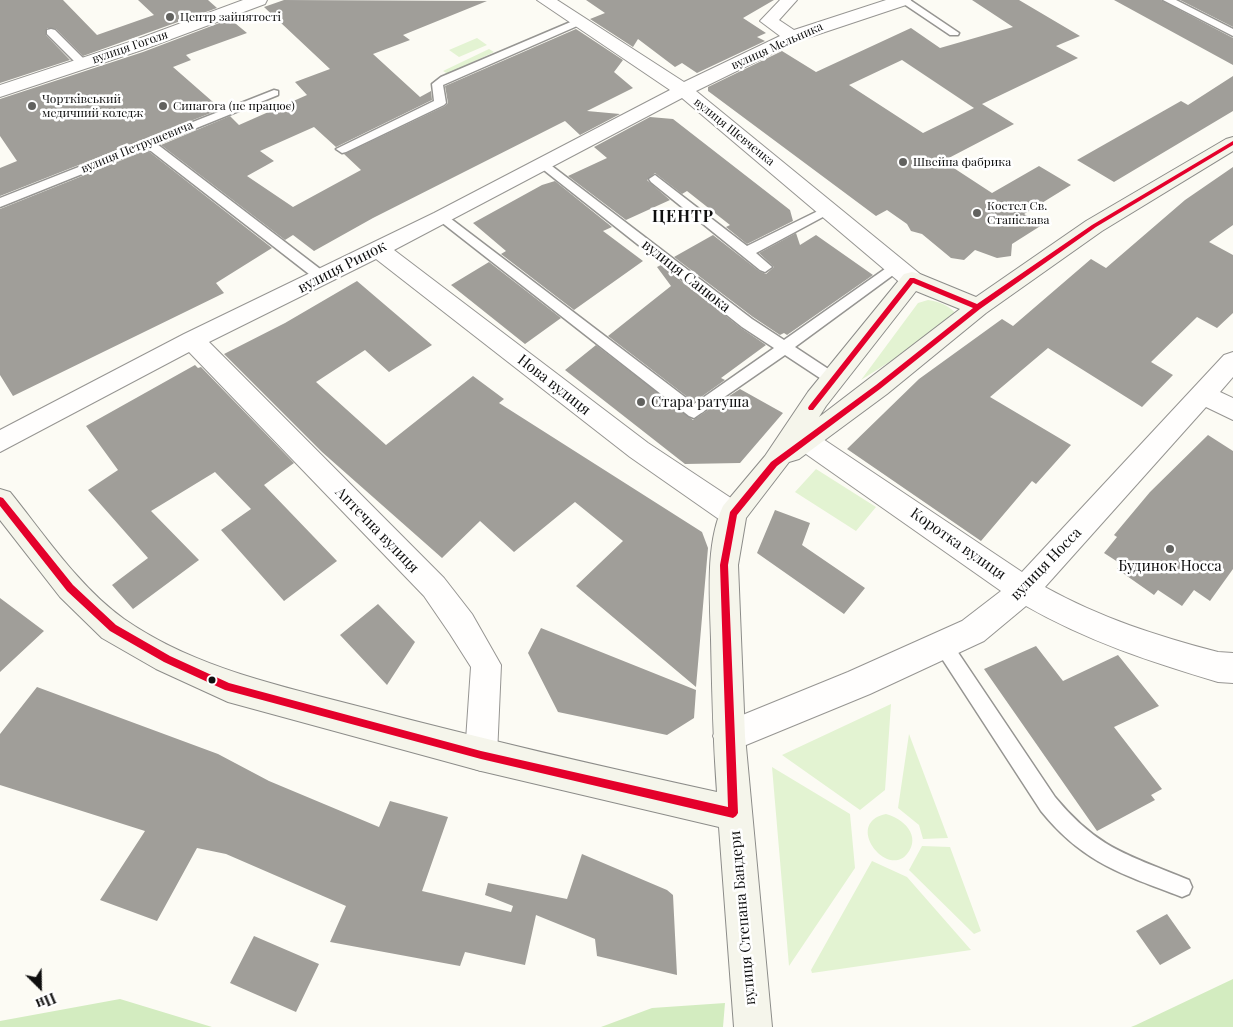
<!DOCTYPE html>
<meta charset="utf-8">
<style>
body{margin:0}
#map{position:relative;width:1233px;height:1027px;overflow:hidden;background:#fcfbf4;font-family:"Playfair Display",serif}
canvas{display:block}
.north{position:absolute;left:15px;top:962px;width:50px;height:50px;-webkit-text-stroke:4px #fff;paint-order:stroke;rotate:157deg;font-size:14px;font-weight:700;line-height:20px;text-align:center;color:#0f0f0f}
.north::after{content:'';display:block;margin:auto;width:18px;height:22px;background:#0f0f0f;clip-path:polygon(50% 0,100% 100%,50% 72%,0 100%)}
</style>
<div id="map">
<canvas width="1233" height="1027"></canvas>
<div class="north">Пн</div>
</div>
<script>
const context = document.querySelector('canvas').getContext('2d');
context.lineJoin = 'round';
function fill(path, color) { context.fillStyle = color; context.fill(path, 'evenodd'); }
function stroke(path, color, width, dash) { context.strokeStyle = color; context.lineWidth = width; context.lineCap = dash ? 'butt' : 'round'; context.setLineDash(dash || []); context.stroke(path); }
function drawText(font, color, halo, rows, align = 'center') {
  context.font = font + ' "Playfair Display",serif'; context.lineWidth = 5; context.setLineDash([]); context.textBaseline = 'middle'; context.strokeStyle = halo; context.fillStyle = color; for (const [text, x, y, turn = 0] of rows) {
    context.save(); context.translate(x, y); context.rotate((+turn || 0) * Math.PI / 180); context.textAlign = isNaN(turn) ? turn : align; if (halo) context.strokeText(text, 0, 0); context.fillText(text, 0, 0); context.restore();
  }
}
fill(new Path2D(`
 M477,38L487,45L459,57L449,50Z
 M489,49L494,52L448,74L443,71Z
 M928,300C940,302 949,305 957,315L952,322L861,380L918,303Z
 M816,469L876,507L856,531L795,492Z
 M891,704L885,790L860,810L782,755Z
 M909,734L948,838L923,839L919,825L898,808Z
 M772,767L850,814L855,868L789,966Z
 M886,814C903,818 922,836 907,854C887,879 843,823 886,814Z
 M922,846L950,847L981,931L974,934L909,870Z
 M872,861L907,877L971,950L812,973L811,970Z`), '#e3f3d2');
fill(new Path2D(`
 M1233,979V1027H1131L1136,1025Z
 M120,999L212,1027H0V1021Z
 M725,1003L723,1027H601L652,1008Z`), '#d3ecc0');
fill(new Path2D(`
 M0,0H63L97,35L154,15L138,0H208L217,8L83,56L56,29L47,28L46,35L70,60L0,83Z
 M284,0L487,1L403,35L410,40L373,54L420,97L431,91L432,100L336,147L314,127L260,151L274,161L247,176L293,207L361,170L344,154L445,106L448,103L445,86L576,29L623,60L614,72L633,88L587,111L620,114L580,135L565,121L373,218L314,251L293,235L285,240L161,145L230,116L239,125L307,95L295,82L330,69L264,7Z
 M586,0H774L743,18L766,33L757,37L765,41L697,73L682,63L675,67L638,39L633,47L590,19L605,13Z
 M972,0H1019L1080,36L1056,46L1078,58L982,104L1014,124L943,161L992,193L1039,166L1071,185L1024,214L1042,225L1012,244L1011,256L997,258L975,250L964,260L951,258L922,234L911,231L907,224L887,210L876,216L708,91V87L782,51L816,72L911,28L940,48L1013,27ZM902,60L974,108L923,133L849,85Z
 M1114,0H1161L1233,38V65Z
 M1180,0H1233V27Z
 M230,19L247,33L186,55L191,60L173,67L221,109L0,196V168L17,161L0,136V99L143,52Z
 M1233,76V111L1114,182L1077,160L1181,101L1188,105Z
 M650,117L673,119L790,210L793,221L747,244L726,227L730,225L687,191L682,194L655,173L647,180L670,200L626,220L568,176L607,158L594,147Z
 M147,150L272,248L216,283L224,293L13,396L0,375V209Z
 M1233,167V225L1209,242L1233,255V313L1217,328L1197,317L1151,362L1173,375L1142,407L1048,348L990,397L1071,445L1036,484L1032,481L981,541L847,449L919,379L1002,319L1013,326L1091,259L1106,268L1185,200Z
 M555,181L612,227L603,231L643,261L574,310L501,254L506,251L473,223L542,185Z
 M796,233L800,245L816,235L873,275L787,335L784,333L780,335L753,317L674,257L713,235L759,271L766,274L774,267L759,253Z
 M489,262L561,318L525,344L451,285Z
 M661,265L741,328L766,345L721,378L725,380L694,402L608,336L671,286L657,267Z
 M357,281L432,345L389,372L365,350L316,382L386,445L473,376L504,399L499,403L702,532L708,548L696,687L576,586L623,541L575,502L514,552L480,521L442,558L322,452L224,354L285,323Z
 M596,345L693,420L740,389L783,413L740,463L685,464L565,370Z
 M195,365L198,368L201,367L294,463L264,485L337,561L284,601L221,530L251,509L215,472L151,511L199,560L133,609L112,585L148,558L88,490L118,470L86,426Z
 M1208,435L1233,451V569L1210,601L1194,590L1182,606L1158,590L1154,595L1117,569L1121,564L1104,553L1117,537L1114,535L1150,492Z
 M775,510L810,523L802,545L865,588L844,614L757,553Z
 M0,598L44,631L0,672Z
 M378,604L415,642L387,685L340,635Z
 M541,628L696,690L694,718L667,735L558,712L528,653Z
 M1036,646L1063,681L1118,655L1159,706L1114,727L1162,789L1151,795L1155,800L1097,831L984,669Z
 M37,687L218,754L269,781L379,827L390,801L448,817L422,891L511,912L513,906L485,895L488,883L567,899L582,854L667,890L673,895L677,975L597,956L595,939L536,915L525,965L465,952L460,966L330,942L346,906L226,854L197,848L157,921L100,900L145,831L0,785V734Z
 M1167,914L1191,948L1160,965L1136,931Z
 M254,936L319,964L296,1012L230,983Z`), '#a09e99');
const lane = new Path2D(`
 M898,0H910L959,33L958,35H950Z
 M1163,0H1176L1233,29V36Z
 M580,18L585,21L584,23L443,85L446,103L444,105L346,152L342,153L336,149L434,101L432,84L441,77Z
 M51,29L55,30L87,62V66H79L47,34V30Z
 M274,90L278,91V95L157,144L328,275L330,278L328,281H318L147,148L0,207V198Z
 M544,160L752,319L784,340L892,264H902L904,267L795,347L839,376L841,380L839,384H829L785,355L694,418L689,416L436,218L442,214L446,215L694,404L774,348L742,327L540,167V161Z
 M655,175L747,246L824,208L828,207L834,211L756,253L772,267L765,272L760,270L651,182L649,179Z
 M943,637L949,639L1055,797C1099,850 1129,855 1189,880L1192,887L1189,894L1182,897C1122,874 1083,863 1041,811L937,651L934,645L937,639Z`);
const street = new Path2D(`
 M243,0H267L265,4L142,50L0,97V85L130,42Z
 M537,0H557L684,82L780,36L760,21L780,0H797L779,20L794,30L886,0H911L909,4L798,41L696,91L920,274L923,280L920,286L912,288L904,286L682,98L394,250L648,443L743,506L747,514L743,522L733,526L723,522L630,457L376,259L209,342L444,578L472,614L501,665L497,755L493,767L481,771L469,767L465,755L471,667L450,634L424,596L189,352L0,452V430L184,334L434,213L670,90Z
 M1233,352V377L1220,392L1233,398V420L1206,407L1045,587C1101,618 1157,636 1218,652L1233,653V683L1218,682C1151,662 1087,641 1026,606L984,641L870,694L729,752L718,747L713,736L718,725L848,672L962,621L1001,591L796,447L792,440L796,433L805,430L814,433L1022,572L1224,355Z`);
const secondary = new Path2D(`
 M1233,137V151L1102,231L986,313L887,394L799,459L789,462L746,518L738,565L745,736L772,1027H734L719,827L481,771L228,702L156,669L102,638L60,597L0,520V489L10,492C44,534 79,587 124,619C196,669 282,686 365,708C482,739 599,766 717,792C713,741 712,690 711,639C710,597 705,544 723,506L765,456L808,392L904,274L912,272L920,274L976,297L1086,221L1226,139ZM916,291L960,309L819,417L826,406Z`);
stroke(lane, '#969592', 3);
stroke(street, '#969592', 2);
stroke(secondary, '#8c8c89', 2);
fill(lane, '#fffefd');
fill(street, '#fffefd');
fill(secondary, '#f5f5eb');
fill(new Path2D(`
 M1233,141V145L1096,227L980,309L880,389L777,466L737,515L728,565L738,813L736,816L733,818L481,759L225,690L164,662L110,631L67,591L0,506V497L3,498L73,585L116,625L170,656L229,683L481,751L728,807L720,565L730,512L771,462L876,385L973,308L913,283L813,410H809L808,408L809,406L910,278H914L977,304L1092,225Z`), '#e4002b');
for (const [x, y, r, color] of [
 [170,17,5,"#62625f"],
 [32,106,5,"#62625f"],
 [163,106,5,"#62625f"],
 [903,162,5,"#62625f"],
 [977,213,5,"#62625f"],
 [641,402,5,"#62625f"],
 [1170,549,5,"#62625f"],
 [212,680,4.5,"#0f0f0f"]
]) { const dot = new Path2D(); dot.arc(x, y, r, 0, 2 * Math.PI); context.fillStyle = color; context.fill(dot); stroke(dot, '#fff', 2); }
drawText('12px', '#0f0f0f', '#fff', [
 ["Центр зайнятості",180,17],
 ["Чортківський",42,99],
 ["медичний коледж",42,113],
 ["Синагога (не працює)",173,106],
 ["Швейна фабрика",913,162],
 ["Костел Св.",987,206],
 ["Станіслава",987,220]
], 'left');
drawText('12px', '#0f0f0f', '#fff', [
 ["вулиця Мельника",777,46,-24],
 ["вулиця Гоголя",130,47,-19],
 ["вулиця Шевченка",734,132,39],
 ["вулиця Петрушевича",137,147,-22]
]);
drawText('15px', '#0f0f0f', '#fff', [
 ["вулиця Ринок",342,267,-27],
 ["вулиця Санюка",686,276,38],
 ["Нова вулиця",554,385,38],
 ["Аптечна вулиця",377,530,46],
 ["Коротка вулиця",958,544,35],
 ["вулиця Носса",1046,564,-46],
 ["вулиця Степана Бандери",743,918,-95]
]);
drawText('15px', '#0f0f0f', '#fff', [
 ["Стара ратуша",651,402],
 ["Будинок Носса",1170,566,"center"]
], 'left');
context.letterSpacing = '1px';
drawText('bold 16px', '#0f0f0f', '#fff', [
 ["ЦЕНТР",683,217]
]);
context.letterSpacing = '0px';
</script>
